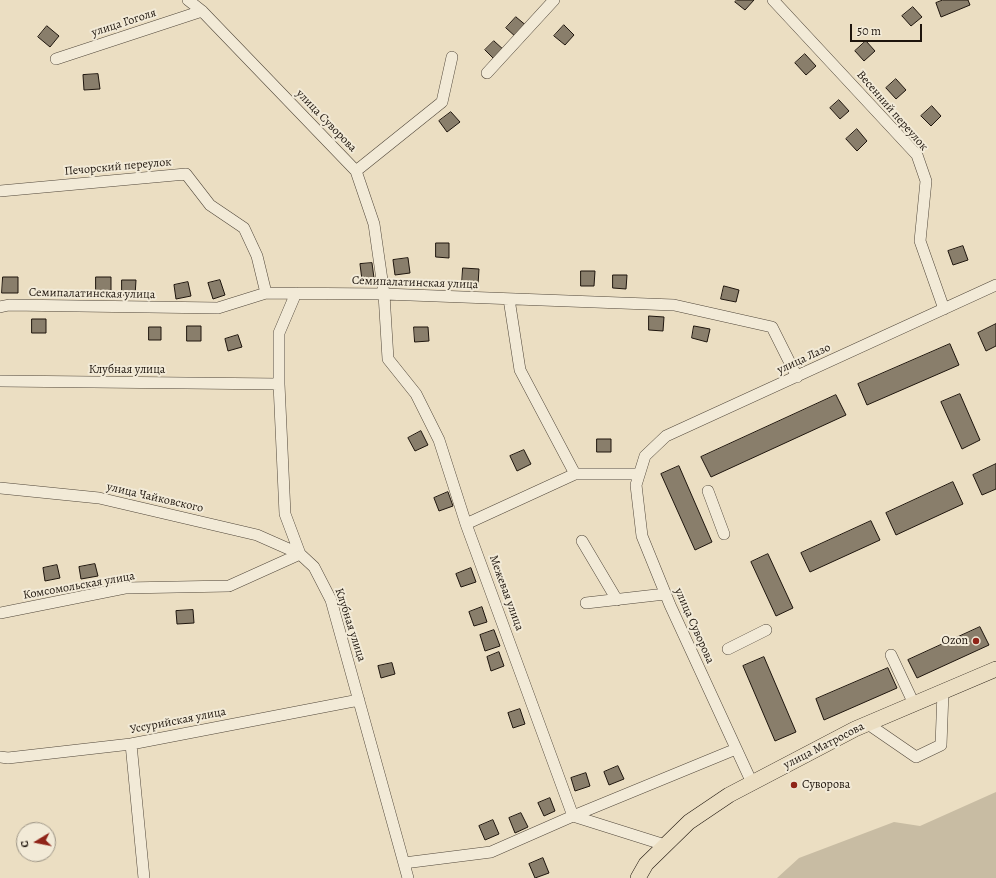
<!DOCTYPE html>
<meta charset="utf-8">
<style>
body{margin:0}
#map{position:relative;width:996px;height:878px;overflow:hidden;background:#ebdec2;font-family:Alegreya,serif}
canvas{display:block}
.north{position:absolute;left:16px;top:822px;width:40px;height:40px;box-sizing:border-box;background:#f2ead7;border:1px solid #9d9586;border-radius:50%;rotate:260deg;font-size:11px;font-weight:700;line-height:16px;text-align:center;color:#1e150d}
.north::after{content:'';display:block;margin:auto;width:14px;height:18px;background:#8f2418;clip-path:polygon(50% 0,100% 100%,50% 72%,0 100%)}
.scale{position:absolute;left:850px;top:24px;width:72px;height:18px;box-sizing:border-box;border:2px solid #1e150d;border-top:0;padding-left:5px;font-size:12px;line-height:14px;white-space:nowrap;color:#1e150d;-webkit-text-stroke:3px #f2ead7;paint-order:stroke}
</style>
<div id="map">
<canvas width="996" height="878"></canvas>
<div class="north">С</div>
<div class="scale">50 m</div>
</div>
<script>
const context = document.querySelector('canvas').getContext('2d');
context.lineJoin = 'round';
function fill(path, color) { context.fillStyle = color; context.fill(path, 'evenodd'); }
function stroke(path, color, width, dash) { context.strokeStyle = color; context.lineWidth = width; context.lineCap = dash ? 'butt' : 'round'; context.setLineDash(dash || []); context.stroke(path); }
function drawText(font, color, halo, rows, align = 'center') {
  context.font = font + ' Alegreya,serif'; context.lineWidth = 4; context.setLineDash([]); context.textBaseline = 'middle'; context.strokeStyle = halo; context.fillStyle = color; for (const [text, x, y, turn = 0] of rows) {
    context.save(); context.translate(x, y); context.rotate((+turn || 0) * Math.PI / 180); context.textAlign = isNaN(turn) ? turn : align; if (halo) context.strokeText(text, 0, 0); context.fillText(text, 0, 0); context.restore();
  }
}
fill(new Path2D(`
 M996,792V878H777L799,858L894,822L920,826Z`), '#c8bca3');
const building = new Path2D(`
 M737,0H754L745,10L735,2Z
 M943,0H968L970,5L941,17L936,3Z
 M913,7L922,17L911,26L902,16Z
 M516,17L528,27L517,38L506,28Z
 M564,25L574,35L565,45L554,36Z
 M47,26L59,36L50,47L38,37Z
 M494,41L505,51L496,61L485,50Z
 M866,41L875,51L864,61L855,51Z
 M805,54L816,66L806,75L795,63Z
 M98,74L100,89L84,90L83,75Z
 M896,79L906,90L896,99L886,88Z
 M839,100L849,111L840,119L830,108Z
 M932,106L941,116L931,126L921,116Z
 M451,112L460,122L447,132L439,121Z
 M857,129L867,141L857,151L846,139Z
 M436,243H449V258L436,257Z
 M963,246L968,260L953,265L948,251Z
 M408,258L410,273L395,275L393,260Z
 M372,263L374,278L362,280L360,264Z
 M463,268L479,269L478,285L462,284Z
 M581,271H595L594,286H581Z
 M613,275H627L626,289L613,288Z
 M3,277H18V293H2Z
 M96,277H111V292H96Z
 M122,280H136L135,296L122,295Z
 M220,280L225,295L213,299L208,283Z
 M188,282L191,296L176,299L174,285Z
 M724,286L739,290L736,302L721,299Z
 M649,316L664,317L663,331L649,330Z
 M32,319H46V333H32Z
 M996,324V346L986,351L978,333Z
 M187,326H201V341H187Z
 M694,326L710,329L707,342L692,338Z
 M149,327H161V340H149Z
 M414,327H428L429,341L415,342Z
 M238,335L242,347L228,351L225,339Z
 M950,344L959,365L867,405L858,384Z
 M960,394L980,440L962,449L941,402Z
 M836,395L846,415L711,477L701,457Z
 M421,431L428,445L415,451L408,438Z
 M597,439H611V452H597Z
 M524,450L531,464L517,471L510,456Z
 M996,464V489L982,495L973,475Z
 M679,466L712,542L695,550L661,474Z
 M953,482L963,504L896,535L886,513Z
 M448,492L453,506L439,511L434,498Z
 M871,521L880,540L810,572L801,553Z
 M768,554L793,608L776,616L751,562Z
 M95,564L98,576L81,579L79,567Z
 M57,565L60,578L45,581L43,568Z
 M471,568L476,582L461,587L456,574Z
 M482,607L487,622L474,626L469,612Z
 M193,610L194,623L177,624L176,611Z
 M980,627L989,645L917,678L908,660Z
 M494,630L500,646L485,651L480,635Z
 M499,652L504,666L491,671L487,657Z
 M764,657L796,732L775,741L743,666Z
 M392,663L395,674L381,678L378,666Z
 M888,668L897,688L824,720L816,699Z
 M520,709L525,724L513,728L508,713Z
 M618,766L624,779L609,785L604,772Z
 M586,773L590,786L575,791L571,778Z
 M550,798L555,811L544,816L538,803Z
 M521,813L528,827L515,833L509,818Z
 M493,820L499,834L485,840L479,826Z
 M543,858L549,873L535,878L529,864Z`);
fill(building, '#897e6b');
stroke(building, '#1e150d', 1);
const minor = new Path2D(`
 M188,0L202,11L356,171L374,224L384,294L388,359L416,394L439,440L466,524L573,816L665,845
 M773,0L917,155L926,181L920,241L944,309
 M56,59L202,11
 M487,73L554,0
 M356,171L442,102L452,57
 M0,191L186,174L210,205L244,228L257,256L266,293
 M296,293L279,333V384L285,514L300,554L314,567L331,600L408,878
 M509,299L520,370L575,474
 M0,307L9,305L218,308L266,293L384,294L674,305L772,327L797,377
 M0,381L279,384
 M0,488L99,498L257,535L300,554
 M708,491L724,534
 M466,524L575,474H639
 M582,541L617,600
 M586,603L665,594
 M0,613L125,588L229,586L300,554
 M728,649L766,630
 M891,655L914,704
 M868,724L916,757L941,745L943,692
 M131,744L144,878
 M0,757L8,758L131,744L359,700
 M752,783L670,605L642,536L636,485L645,456L666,436L996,285
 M404,863L491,852L573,816L736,749`);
const major = new Path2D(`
 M638,878L646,864L689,822L729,795L855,729L996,669`);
stroke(minor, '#51473a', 12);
stroke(major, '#1e150d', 16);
stroke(minor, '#f2ead7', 11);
stroke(major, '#ebdec2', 15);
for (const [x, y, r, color] of [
 [976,641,4,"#8f2418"],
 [794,785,4,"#8f2418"]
]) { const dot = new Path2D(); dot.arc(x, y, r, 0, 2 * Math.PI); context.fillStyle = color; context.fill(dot); stroke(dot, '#f2ead7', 1.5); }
drawText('12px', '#1e150d', '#f2ead7', [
 ["улица Гоголя",124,23,-18],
 ["Весенний переулок",892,111,49],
 ["улица Суворова",326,121,46],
 ["Печорский переулок",118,167,-5],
 ["Семипалатинская улица",415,283,2],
 ["Семипалатинская улица",92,294,1],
 ["улица Лазо",804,359,-25],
 ["Клубная улица",127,370],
 ["улица Чайковского",155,498,13],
 ["Комсомольская улица",79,586,-10],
 ["Межевая улица",506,593,70],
 ["Клубная улица",350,625,72],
 ["улица Суворова",694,626,66],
 ["Уссурийская улица",178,721,-11],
 ["улица Матросова",824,746,-27]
]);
drawText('12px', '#1e150d', '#f2ead7', [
 ["Ozon",968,641],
 ["Суворова",802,785,"left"]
], 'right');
</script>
